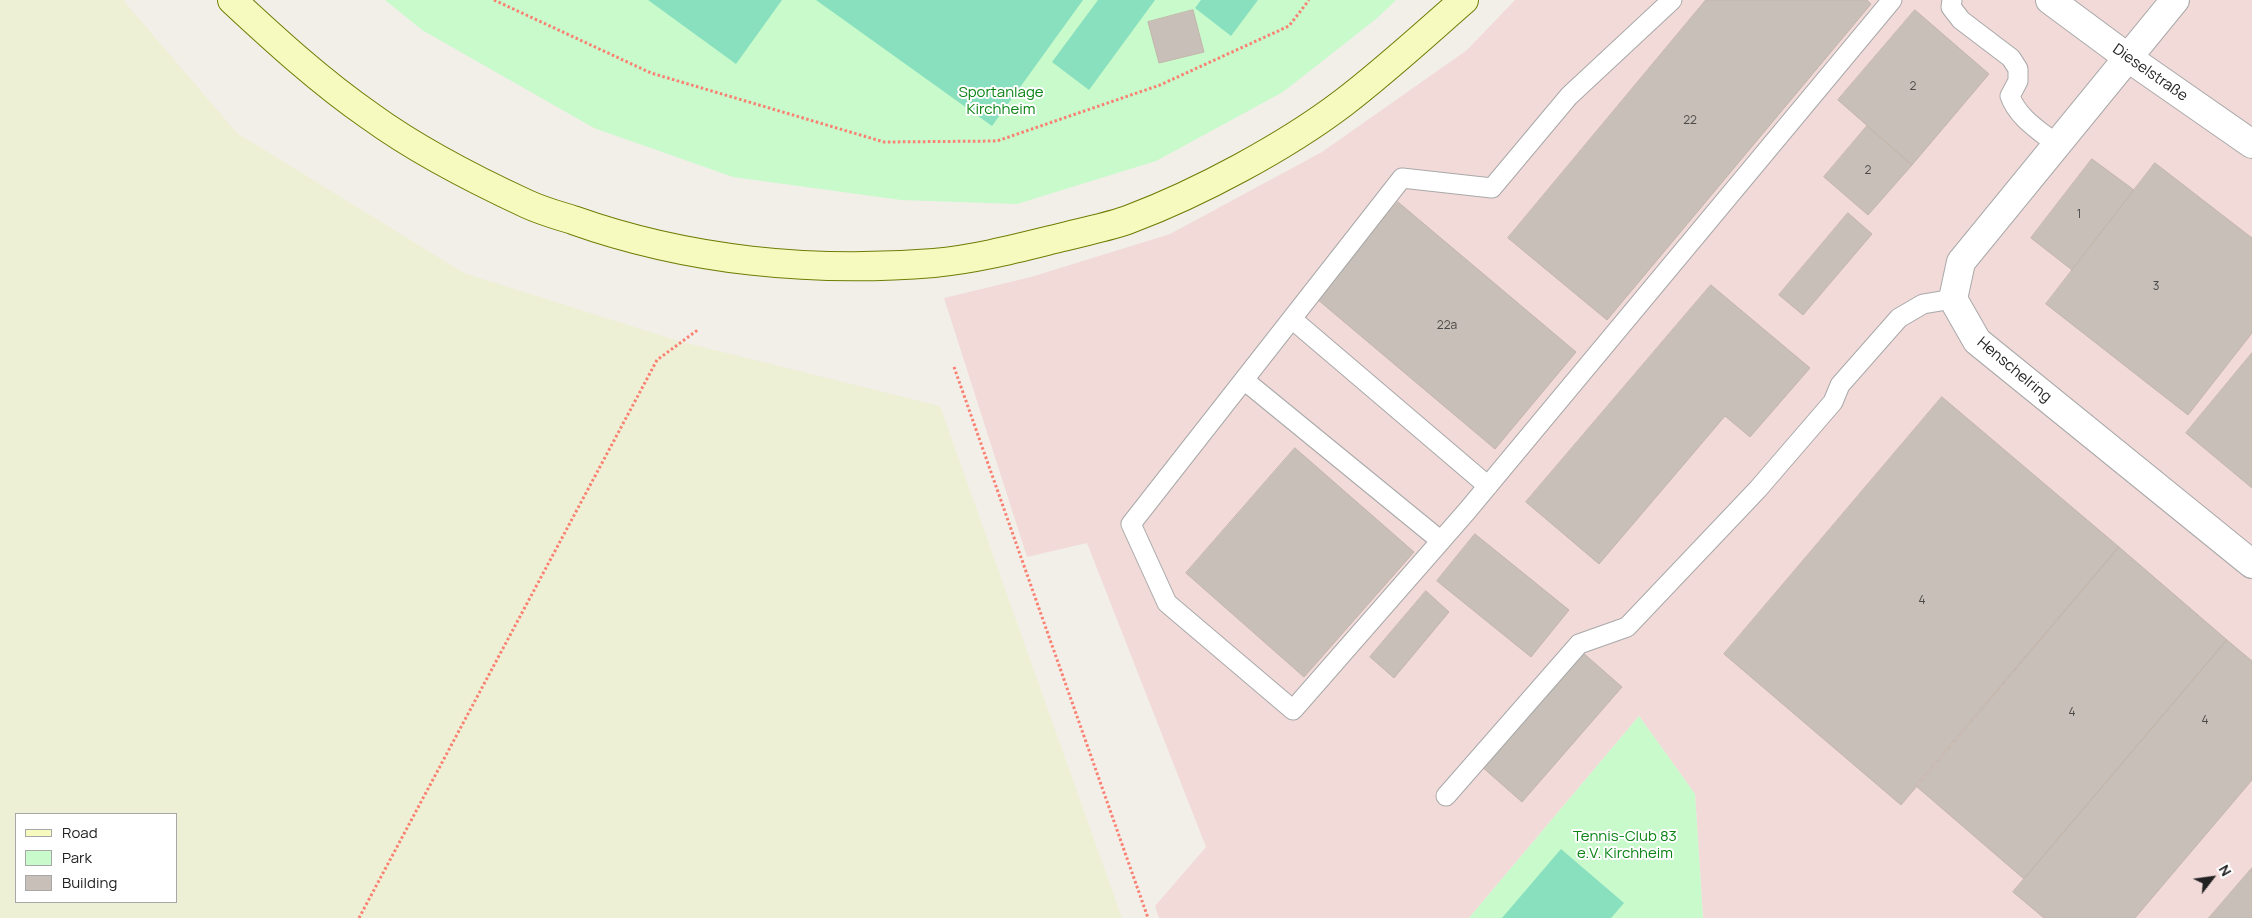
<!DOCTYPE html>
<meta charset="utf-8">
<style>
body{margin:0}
#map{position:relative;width:2252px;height:918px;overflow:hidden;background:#f2efe9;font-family:Manrope,sans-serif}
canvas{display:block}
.legend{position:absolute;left:15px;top:813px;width:162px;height:90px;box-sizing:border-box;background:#fff;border:1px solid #a7a7a7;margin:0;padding:6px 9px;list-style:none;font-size:15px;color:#222}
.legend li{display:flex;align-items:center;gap:10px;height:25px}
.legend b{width:25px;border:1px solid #a7a7a7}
.north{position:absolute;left:2187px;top:853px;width:50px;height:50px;-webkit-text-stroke:4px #fff;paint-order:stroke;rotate:60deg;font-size:14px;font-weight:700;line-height:20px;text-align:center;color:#222}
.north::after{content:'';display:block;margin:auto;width:18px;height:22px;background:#222;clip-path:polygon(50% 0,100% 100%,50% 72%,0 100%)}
</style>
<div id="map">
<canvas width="2252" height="918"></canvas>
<ul class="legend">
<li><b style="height:6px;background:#f7fabf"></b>Road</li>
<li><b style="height:14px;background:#c8facc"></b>Park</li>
<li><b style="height:14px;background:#c7bfb8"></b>Building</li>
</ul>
<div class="north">N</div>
</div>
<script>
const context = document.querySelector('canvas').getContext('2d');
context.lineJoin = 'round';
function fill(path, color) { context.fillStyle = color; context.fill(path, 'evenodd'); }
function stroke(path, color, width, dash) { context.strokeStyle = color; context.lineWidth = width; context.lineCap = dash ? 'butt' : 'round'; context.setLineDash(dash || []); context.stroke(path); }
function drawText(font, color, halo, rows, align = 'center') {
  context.font = font + ' Manrope,sans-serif'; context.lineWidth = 4; context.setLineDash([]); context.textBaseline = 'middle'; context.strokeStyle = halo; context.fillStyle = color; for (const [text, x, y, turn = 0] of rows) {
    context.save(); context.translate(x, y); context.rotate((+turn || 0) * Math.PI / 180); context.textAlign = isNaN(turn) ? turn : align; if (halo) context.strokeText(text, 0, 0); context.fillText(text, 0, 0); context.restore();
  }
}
fill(new Path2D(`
 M1515,0H2252V918H1703L1695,794L1639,716L1469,918H1159L1155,906L1206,847L1087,543L1027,557L944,298L1031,277L1170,234L1322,152L1467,50Z`), '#f2dad9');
fill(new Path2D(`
 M0,0H123L237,133L464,273L682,342L940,406L1122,918H0ZM16,814H176V902H16Z`), '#eef0d5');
fill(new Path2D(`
 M385,0H1396L1376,19L1283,92L1156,161L1017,204L901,200L733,177L594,128L422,30Z
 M1639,716L1695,794L1703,918H1469Z`), '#c8facc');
fill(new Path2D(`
 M648,0H782L736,64Z
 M816,0H1083L992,126Z
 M1098,0H1155L1089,90L1052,62Z
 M1201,0H1258L1231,36L1195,8Z
 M1561,849L1624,903L1611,918H1502Z`), '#88e0be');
const building = new Path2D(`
 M1706,0H1867L1871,4L1607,320L1508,238Z
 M1193,10L1204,52L1159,63L1148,22Z
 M1915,10L1989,74L1912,165L1838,100Z
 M1867,126L1912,165L1868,215L1824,177Z
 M2092,159L2134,190L2072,270L2031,238Z
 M2155,163L2252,238V333L2188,415L2046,304Z
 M1398,202L1576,352L1495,449L1317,299Z
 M1848,213L1872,234L1803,315L1779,295Z
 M1711,285L1810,368L1750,437L1725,416L1599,564L1526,502Z
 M2252,353V488L2186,433Z
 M1942,397L2119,547L1901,805L1724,654Z
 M1295,448L1414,552L1304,677L1186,573Z
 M1475,534L1569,610L1531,657L1437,581Z
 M2119,547L2227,640L2024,879L1916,786Z
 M1426,591L1449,612L1394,678L1370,657Z
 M2227,640L2252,661V780L2135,918H2044L2013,892Z
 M1581,651L1622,687L1522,802L1481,766Z
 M2252,868V918H2209Z`);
fill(building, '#c7bfb8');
stroke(building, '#c4b6ab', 1);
const service = new Path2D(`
 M1672,0L1569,96L1492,188L1402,178L1131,524L1167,603L1293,710L1467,511L1892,0
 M1952,0L1951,7L1961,20L2011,58L2018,69V81L2010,96C2018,118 2039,130 2056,144
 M1292,319L1488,486
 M1244,380L1441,541
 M1446,796L1579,644L1627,627L1758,489L1833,402L1840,385L1899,318L1923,304L1953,299`);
const minor = new Path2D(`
 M2050,0L2127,57L2252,144
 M2175,0L1961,262L1953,299L1977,341L2252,564`);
const secondary = new Path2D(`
 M232,0C276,41 321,82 370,116C418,151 473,179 527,204C542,211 557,215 573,220C688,261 813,273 934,263C978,259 1022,247 1063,237C1085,231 1109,227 1130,219C1199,193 1285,147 1343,103C1385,71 1424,35 1464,0`);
stroke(service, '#a9a9a9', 21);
stroke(minor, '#a9a9a9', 30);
stroke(secondary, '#707d05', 30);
stroke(new Path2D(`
 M494,0L651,73L884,142L997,141L1160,85L1289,26L1309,0
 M954,367L1148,918
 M359,918L657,360L699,329`), '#fa8072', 3, [2.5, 2.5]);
stroke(service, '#fff', 19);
stroke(minor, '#fff', 28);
stroke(secondary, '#f7fabf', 28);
drawText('12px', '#4b4948', null, [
 ["2",1913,87],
 ["22",1690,121],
 ["2",1868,171],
 ["1",2079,215],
 ["3",2156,287],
 ["22a",1447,326],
 ["4",1922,601],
 ["4",2072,713],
 ["4",2205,721]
]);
drawText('15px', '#222', '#fff', [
 ["Dieselstraße",2150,73,35],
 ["Henschelring",2014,370,40]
]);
drawText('15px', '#0c8416', '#fff', [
 ["Sportanlage",1001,93],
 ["Kirchheim",1001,110],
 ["Tennis-Club 83",1625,837],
 ["e.V. Kirchheim",1625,854]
]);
</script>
